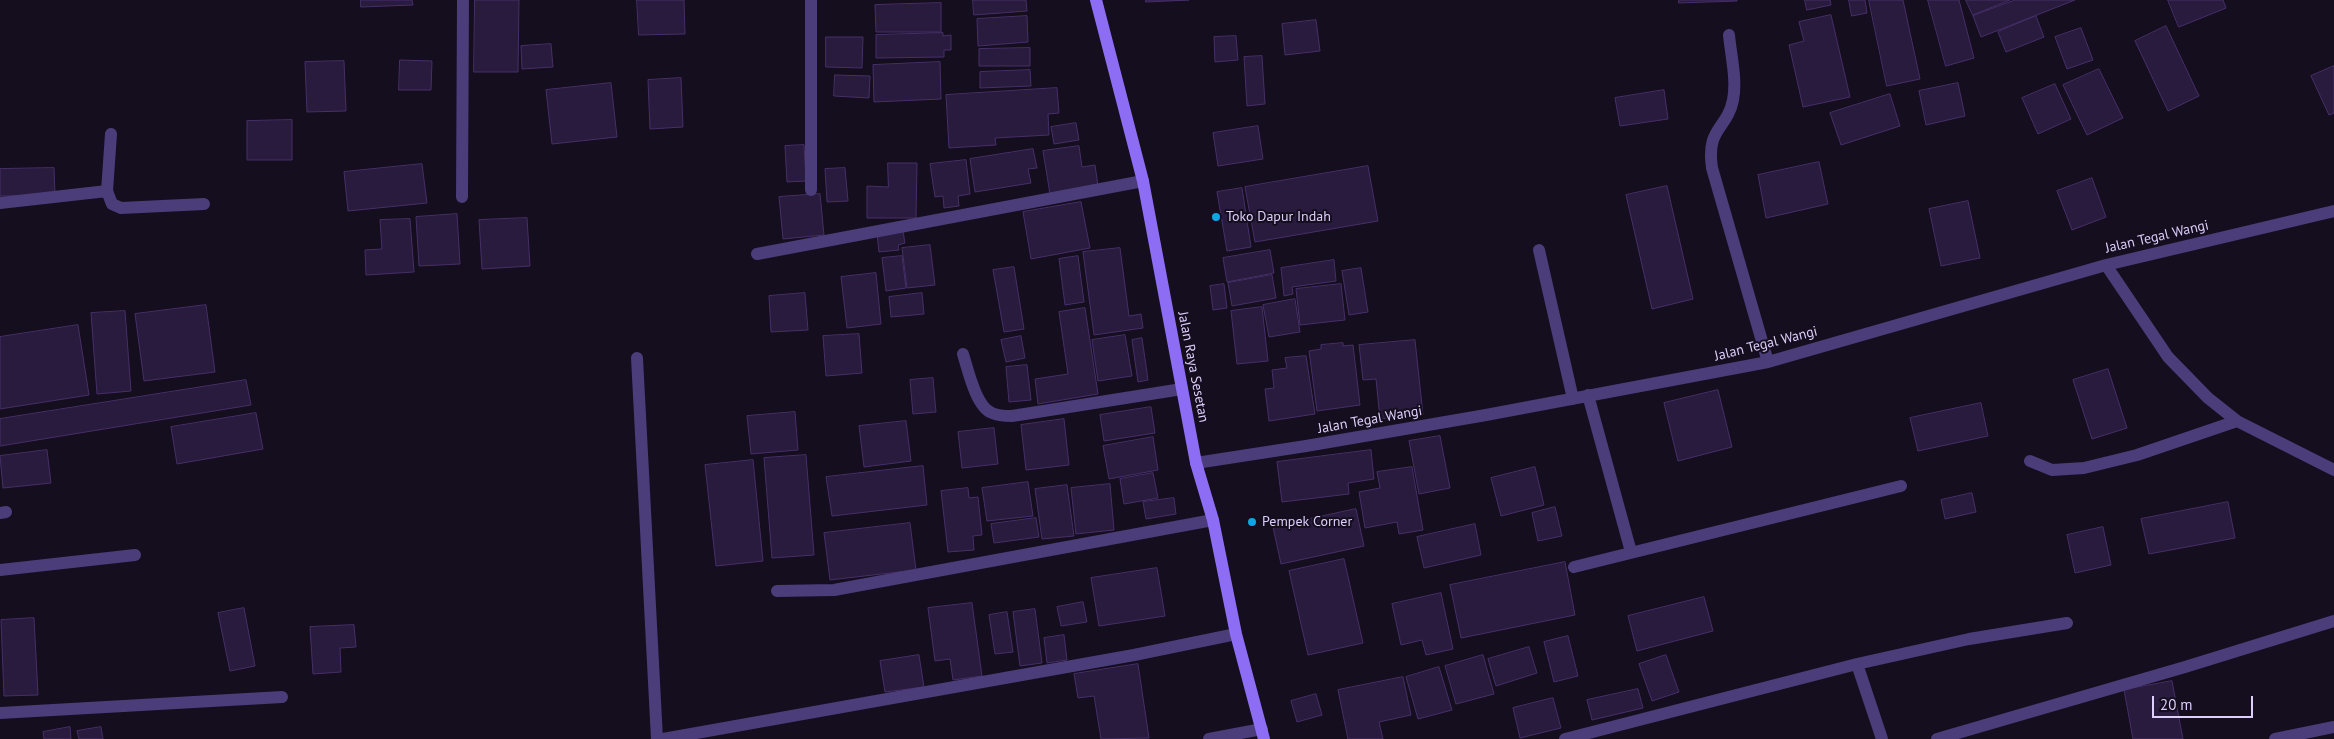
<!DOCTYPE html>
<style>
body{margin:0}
#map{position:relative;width:2334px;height:739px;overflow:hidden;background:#140e1e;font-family:"PT Sans",sans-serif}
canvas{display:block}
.scale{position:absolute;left:2152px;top:696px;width:101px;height:22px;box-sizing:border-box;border:2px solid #ddcffc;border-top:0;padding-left:6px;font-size:15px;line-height:18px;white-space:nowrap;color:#ddcffc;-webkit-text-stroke:4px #140e1e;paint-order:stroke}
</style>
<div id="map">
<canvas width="2334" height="739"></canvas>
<div class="scale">20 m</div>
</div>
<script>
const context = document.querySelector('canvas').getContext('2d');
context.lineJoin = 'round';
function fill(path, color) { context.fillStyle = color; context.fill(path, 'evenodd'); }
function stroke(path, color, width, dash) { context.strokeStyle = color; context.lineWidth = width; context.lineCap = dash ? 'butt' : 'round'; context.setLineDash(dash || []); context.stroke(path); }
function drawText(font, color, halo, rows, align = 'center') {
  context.font = font + ' "PT Sans",sans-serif'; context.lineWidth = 4; context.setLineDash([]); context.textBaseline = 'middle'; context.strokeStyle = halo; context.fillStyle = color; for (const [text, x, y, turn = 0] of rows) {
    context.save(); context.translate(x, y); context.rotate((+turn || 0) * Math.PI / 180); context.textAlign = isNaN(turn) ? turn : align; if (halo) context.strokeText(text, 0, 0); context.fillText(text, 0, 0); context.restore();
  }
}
const building = new Path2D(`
 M361,0H412L413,5L361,7Z
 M475,0H519L518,72H474Z
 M637,0H684L685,34L639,35Z
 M973,0H1026L1027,11L974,15Z
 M1146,0H1189L1146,2Z
 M1679,0H1737V1L1679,3Z
 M1805,0H1830L1831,5L1807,10Z
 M1849,0H1865L1867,13L1852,16Z
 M1869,0H1903L1920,79L1887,86Z
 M1928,0H1959L1974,58L1946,66Z
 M1966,0H2010L1973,15Z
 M2015,0H2075L1981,37L1973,16Z
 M2168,0H2223L2226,8L2179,27Z
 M941,3V32H876L875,5Z
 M1831,15L1850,97L1803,107L1789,45L1804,41L1799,22Z
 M1027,16L1028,42L978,46L977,19Z
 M2036,16L2044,37L2006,52L1998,32Z
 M1316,20L1320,51L1285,55L1282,24Z
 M2166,26L2199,96L2168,111L2135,41Z
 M2081,28L2093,60L2067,69L2055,37Z
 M943,33V36L951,35V50H944V57L876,58V35Z
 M1236,36L1238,60L1215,62L1214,37Z
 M826,37H863L862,68L826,67Z
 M551,44L553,67L522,69L521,46Z
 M1030,48V66H979V49Z
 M1262,56L1265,104L1247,106L1244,57Z
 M400,60L432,61L431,90H399Z
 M344,61L346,111L307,112L305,62Z
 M940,62L941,99L874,102L873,65Z
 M2334,66V113L2329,115L2311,76Z
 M2099,69L2123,118L2087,135L2063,85Z
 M1030,70L1031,86L980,88V72Z
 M835,75L870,76L869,98L834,96Z
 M681,78L683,127L650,129L648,80Z
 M611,83L617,137L552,144L546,90Z
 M1958,83L1965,116L1926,125L1919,91Z
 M2055,84L2071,119L2038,134L2022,98Z
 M1057,88L1059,113L1048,114L1049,135L995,138L996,145L949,148L946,95Z
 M1664,90L1668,119L1620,126L1615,98Z
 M1890,94L1900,126L1841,145L1830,113Z
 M292,120V160H247V121Z
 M1076,123L1079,140L1054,144L1051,127Z
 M1258,126L1263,159L1218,166L1213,133Z
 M804,145L806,181L787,182L785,146Z
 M1079,146L1082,167L1095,165L1098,186L1050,194L1043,151Z
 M1033,149L1037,168L1028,169L1031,183L975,192L970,159Z
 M966,160L970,194L958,196L959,206L944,208L943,196L935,197L930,164Z
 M1819,162L1828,204L1766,218L1758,175Z
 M888,163H917L916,218H867V186L888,187Z
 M422,164L427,203L348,211L344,172Z
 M1368,166L1378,221L1255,242L1245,187Z
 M54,168L55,195L0,196V169Z
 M845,168L848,201L827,202L825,169Z
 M2092,178L2106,217L2072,230L2057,191Z
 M1667,186L1693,299L1652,309L1626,195Z
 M1242,188L1251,247L1227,251L1217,192Z
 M820,194L824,235L783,239L779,197Z
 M1968,201L1980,258L1941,266L1929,209Z
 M1081,202L1090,248L1031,259L1023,212Z
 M457,214L460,264L419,266L416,217Z
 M527,218L530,266L482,269L479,220Z
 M410,219L414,272L366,275L365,250L382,249L380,220Z
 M903,231L905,243L898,245L899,250L879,252L877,234Z
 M930,245L935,285L907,288L902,248Z
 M1120,248L1129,316L1141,314L1143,328L1094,335L1083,252Z
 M1270,250L1274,273L1227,282L1223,258Z
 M902,256L906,288L886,291L882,258Z
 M1078,256L1084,302L1065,305L1059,259Z
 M1334,260L1336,281L1292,287L1293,294L1284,296L1281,268Z
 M1014,267L1024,329L1004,332L993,270Z
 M1361,268L1368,312L1349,315L1342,271Z
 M876,273L881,324L847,328L841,277Z
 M1272,275L1276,298L1232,306L1228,283Z
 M1224,284L1227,308L1213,310L1210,286Z
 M1341,284L1345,320L1300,325L1296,289Z
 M805,293L808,330L771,332L769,296Z
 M922,293L924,314L891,317L889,297Z
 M1295,299L1300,332L1269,337L1263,305Z
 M206,305L215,372L144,381L135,314Z
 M1262,307L1268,361L1237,364L1231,311Z
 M1085,308L1098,394L1038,404L1035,379L1068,374L1059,312Z
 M125,311L131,391L97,394L91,313Z
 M78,325L89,395L0,409V337Z
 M859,334L862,373L826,376L823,336Z
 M1125,335L1132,376L1098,381L1092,340Z
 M1021,336L1025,358L1006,362L1001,340Z
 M1142,338L1148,380L1138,382L1132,340Z
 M1415,340L1423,415L1380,419L1376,379L1363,380L1359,345Z
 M1343,343V346L1353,345L1360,405L1317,411L1309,351L1321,349V345Z
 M1306,356L1315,414L1269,421L1265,389L1274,388L1272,370L1287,368L1285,358Z
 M1027,365L1031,400L1009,402L1006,367Z
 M2108,369L2127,428L2092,439L2073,380Z
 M933,378L936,412L913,414L910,380Z
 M246,380L251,405L0,446V419Z
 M1718,390L1732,447L1678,461L1664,403Z
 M1981,403L1988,436L1918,451L1910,418Z
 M1151,407L1155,433L1104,441L1100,415Z
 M795,412L798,450L751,454L747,416Z
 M256,413L263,449L177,464L171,427Z
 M1064,419L1069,465L1026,470L1021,425Z
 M906,421L911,461L864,467L859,426Z
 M994,428L998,464L962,468L958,432Z
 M1440,436L1450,488L1419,494L1409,441Z
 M1153,437L1158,470L1109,479L1103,446Z
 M47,450L51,483L3,488L0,456Z
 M1371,450L1374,479L1348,483L1349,494L1282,502L1277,462Z
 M806,455L814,555L772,558L764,458Z
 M753,460L763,561L716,566L705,465Z
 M923,466L927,505L832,516L826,477Z
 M1412,467L1423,530L1399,534L1397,522L1365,528L1359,492L1380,488L1377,472Z
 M1535,467L1544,505L1501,516L1491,478Z
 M1153,473L1158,498L1124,504L1120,479Z
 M1028,482L1033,516L987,521L982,488Z
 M1110,484L1114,530L1076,534L1071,488Z
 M1067,485L1074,536L1042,539L1035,489Z
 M968,488L969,498L978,497L982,535L973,536L974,550L948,552L941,491Z
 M1972,493L1976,512L1945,519L1941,500Z
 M1174,498L1176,514L1146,519L1143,502Z
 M2228,502L2235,538L2149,554L2141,519Z
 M1555,507L1562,536L1538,541L1532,513Z
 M1356,509L1364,546L1281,564L1273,527Z
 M1036,518L1039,537L994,543L991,524Z
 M910,523L916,570L830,580L824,533Z
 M1475,524L1481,555L1424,568L1417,537Z
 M2103,527L2111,565L2075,573L2067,535Z
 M1344,559L1363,643L1308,655L1289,571Z
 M1565,562L1575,615L1461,638L1450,585Z
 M1157,568L1165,616L1099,626L1091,578Z
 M1441,593L1453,649L1426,655L1422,640L1401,645L1392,604Z
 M1704,597L1713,631L1637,651L1628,616Z
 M1083,602L1087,622L1061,626L1057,607Z
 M972,603L982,676L953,680L950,659L935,661L928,608Z
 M244,608L255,666L230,671L218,613Z
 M1035,609L1042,663L1020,666L1013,612Z
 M1007,612L1013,652L995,654L989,615Z
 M34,618L38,695L4,696L1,620Z
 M354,625L356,647L340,648L341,672L313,674L310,627Z
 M1064,635L1067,660L1047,663L1044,638Z
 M1568,636L1578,676L1554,682L1544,642Z
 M1529,647L1537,673L1496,686L1488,659Z
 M919,655L924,687L885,692L880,661Z
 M1483,655L1494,694L1456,704L1445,666Z
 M1666,655L1679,692L1652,701L1639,664Z
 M1138,664L1149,738L1101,739L1094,696L1078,698L1074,674Z
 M1439,667L1452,710L1418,719L1406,677Z
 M1403,677L1411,715L1379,722L1383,739H1348L1338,690Z
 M2172,681L2183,739H2133L2124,690Z
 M1638,689L1643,708L1592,720L1587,700Z
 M1316,694L1322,715L1297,722L1291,701Z
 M1553,698L1561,728L1520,738L1513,708Z
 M70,727L71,739H44L43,732Z
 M101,727L103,739H79L77,731Z`);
fill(building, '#291b3e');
stroke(building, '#462f68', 1);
stroke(new Path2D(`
 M811,0V190
 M1729,35C1731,56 1737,80 1733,100C1727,130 1706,127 1712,168L1768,362
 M111,134L107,191L112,204L121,208L204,204
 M462,197L463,0
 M0,203L107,191
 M1539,250L1573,399
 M757,254L1143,181
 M2106,265L2168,357L2208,398L2237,421L2334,470
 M963,354C968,370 976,407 992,413C998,416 1005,416 1012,416L1182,389
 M637,358L657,739
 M1588,395L1631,552
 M2030,461L2052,470L2084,468L2137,455L2237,421
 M1196,463L1306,446L1486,415L1768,362L2106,265L2334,211
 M0,513L6,512
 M1574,567L1901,486
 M0,570L135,555
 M777,591L834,590L1213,520
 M1857,664L1882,739
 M0,713L282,697
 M663,739L1134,655L1236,634
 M1209,739L1262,729
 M1565,739L1857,664L1969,639L2067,623
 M1937,739L2185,667L2334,621
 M2275,739L2334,727`), '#4b3c7a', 12);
stroke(new Path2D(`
 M1096,0L1143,181L1196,463L1213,520L1236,634L1264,739`), '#8c6df4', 12);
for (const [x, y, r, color] of [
 [1216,217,5,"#10a4e6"],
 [1252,522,5,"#10a4e6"]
]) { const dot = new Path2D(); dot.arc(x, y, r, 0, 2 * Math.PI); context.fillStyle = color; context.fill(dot); stroke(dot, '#140e1e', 2); }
drawText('14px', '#ddcffc', '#140e1e', [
 ["Toko Dapur Indah",1226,217],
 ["Pempek Corner",1262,522]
], 'left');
drawText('14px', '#ddcffc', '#140e1e', [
 ["Jalan Tegal Wangi",2157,237,-13],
 ["Jalan Tegal Wangi",1766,344,-14],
 ["Jalan Raya Sesetan",1193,367,79],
 ["Jalan Tegal Wangi",1370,420,-10]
]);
</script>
